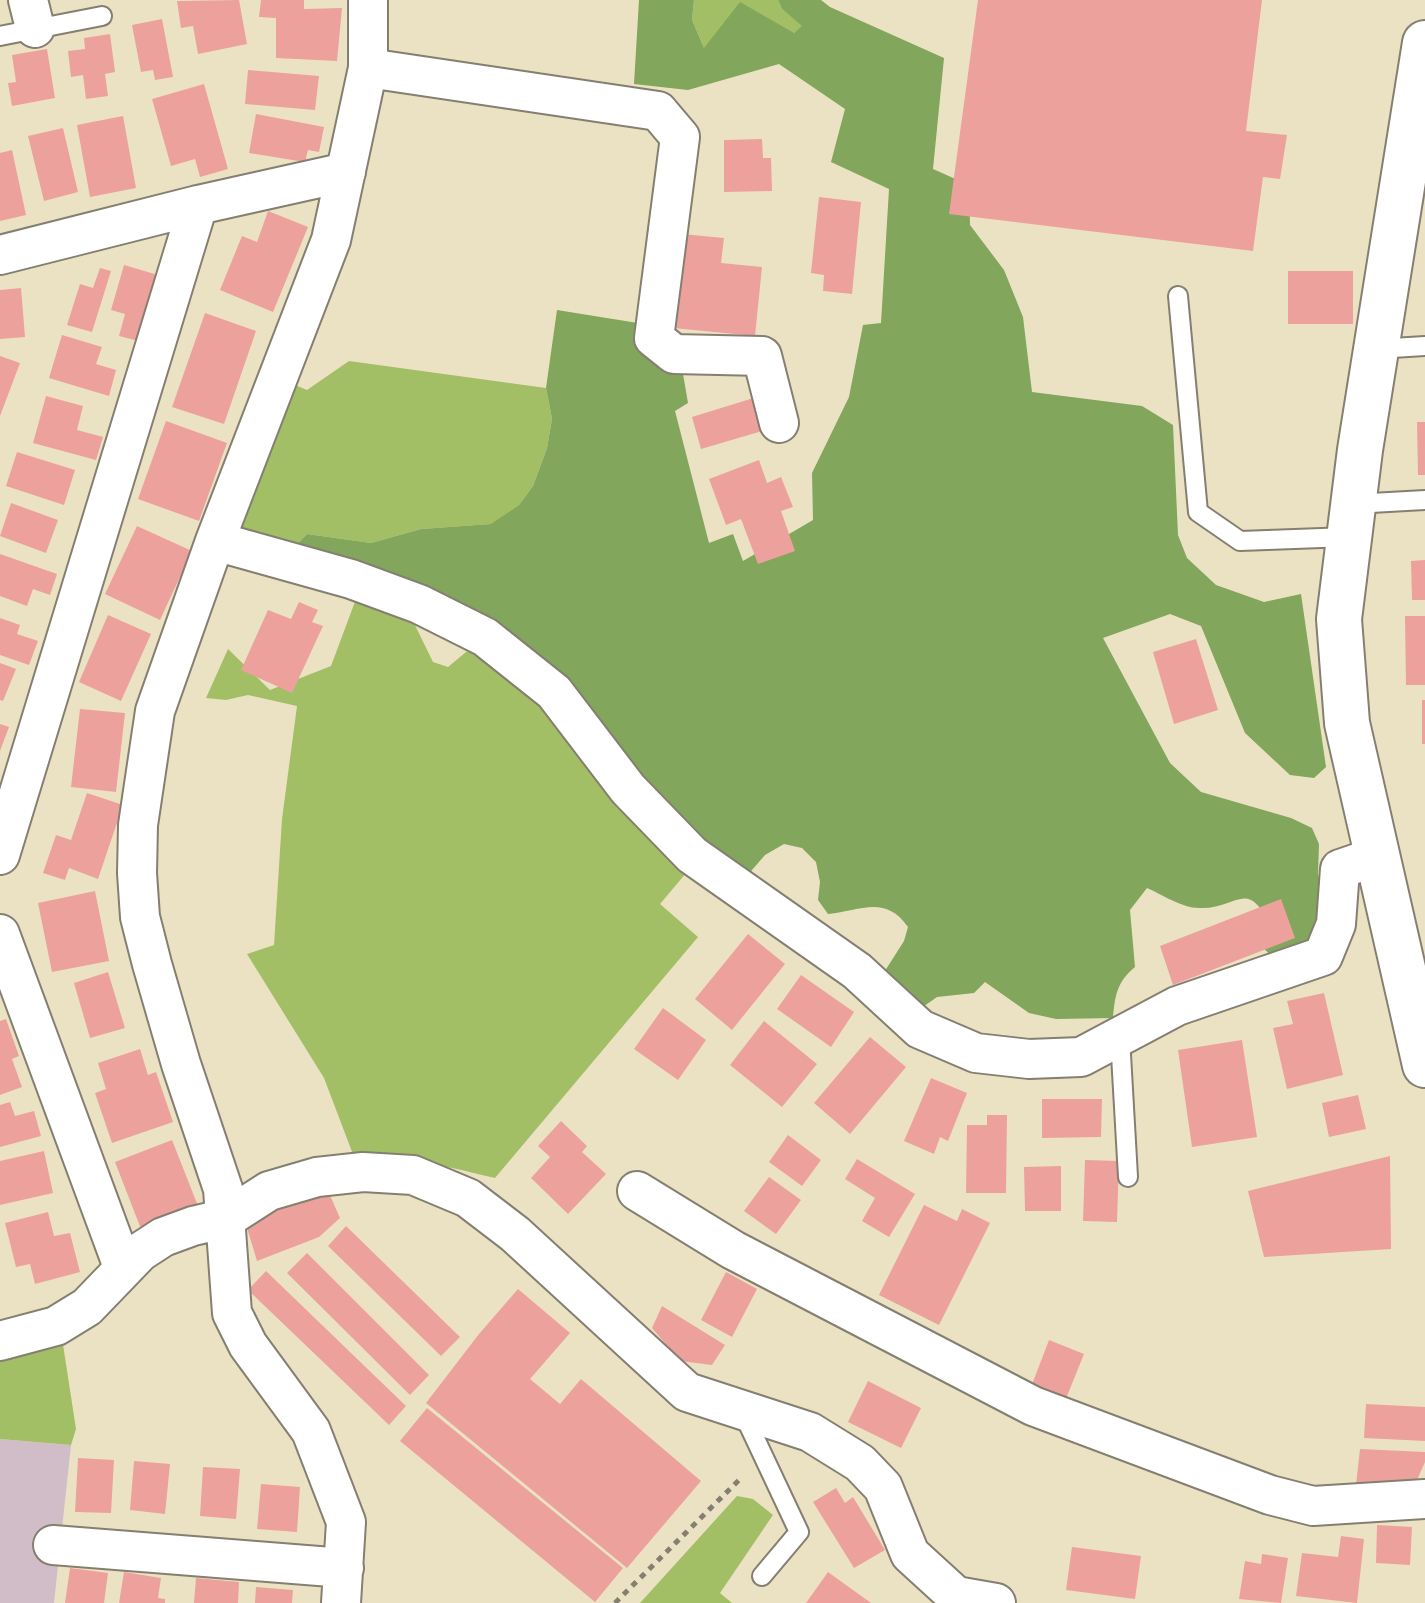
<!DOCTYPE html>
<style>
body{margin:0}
canvas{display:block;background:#ebe2c3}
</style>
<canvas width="1425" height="1603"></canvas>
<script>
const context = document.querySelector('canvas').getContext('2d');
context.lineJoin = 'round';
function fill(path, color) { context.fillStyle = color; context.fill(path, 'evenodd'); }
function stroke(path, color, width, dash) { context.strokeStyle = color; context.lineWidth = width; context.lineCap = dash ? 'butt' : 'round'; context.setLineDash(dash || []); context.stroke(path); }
fill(new Path2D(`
 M0,1439L71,1445L54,1603H0Z`), '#d1bdc8');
fill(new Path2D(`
 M694,0H778L782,9L803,26L794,33L704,48L692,20Z
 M349,361L546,388L552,419L547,448L533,486L519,505L492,524L421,529L371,543L307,534L292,549L225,531L283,380L307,390Z
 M356,599L413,621L433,662L448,667L466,652L478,649L522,681L687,872L660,904L698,937L495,1178C448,1167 402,1155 354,1157L324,1078L247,954L274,945L282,819L297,706L248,695L226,700L206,698L228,649L270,690L331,666Z
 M62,1338L76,1429L71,1445L0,1439V1356Z
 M737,1496L753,1499L773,1515L720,1593L732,1603H640Z`), '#a3bf66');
fill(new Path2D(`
 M639,0H694L692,20L704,48L740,2L794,33L802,26L782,9L778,0H821L830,7L944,58L933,169L969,185L970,225L1004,270L1023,317L1032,392L1142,406L1173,425L1178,535L1187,558L1216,585L1264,602L1301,594L1326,767L1314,778L1290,775L1245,733L1201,626L1170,614L1103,638L1170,763L1201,792L1291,818L1312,828L1319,844L1318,874L1323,894L1315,938L1274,958L1263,948L1270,926C1247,876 1237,910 1199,908C1182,908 1161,894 1147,888L1130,910L1135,967C1117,982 1115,995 1113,1018L1056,1019L1029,1013L985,982L974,993L937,997L920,1009L883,974L904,941L908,927C885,894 860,911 828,914L818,900L820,882L816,862L802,848L784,844L765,855L745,878L687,831L577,697L292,549L307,534L371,543L421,529L491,524L519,505L533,486L547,448L552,419L546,388L557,310L644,324L682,368L688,403L675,411L709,543L733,534L743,561L813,520L812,473L849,397L863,325L881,323L889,189L831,162L845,109L779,64L688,90L634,84Z`), '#82a65b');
fill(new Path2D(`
 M239,0L247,44L198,54L193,26L181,28L177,1Z
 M261,0H304V9L342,8L337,61L276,58V18L259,17Z
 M978,0H1262L1246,131L1287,135L1280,179L1263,177L1253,251L949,214Z
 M162,19L173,77L155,80L153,70L141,72L132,25Z
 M110,34L115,72L105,74L108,96L86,99L83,75L71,77L68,51L85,49L84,38Z
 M47,49L55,98L12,106L8,83L16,82L12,55Z
 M248,70L319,76L315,110L245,104Z
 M204,84L228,169L200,177L195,159L171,166L152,99Z
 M256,114L324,127L319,152L308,150L305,162L249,153Z
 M123,116L136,188L90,197L77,125Z
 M63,128L78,192L44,201L28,136Z
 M762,139L763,158H771L772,191L724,192V140Z
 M12,150L26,215L0,221V153Z
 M819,197L861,202L852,294L823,291L824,275L811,273Z
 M268,211L308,227L273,312L220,290L242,236L257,242Z
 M682,234L724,238L721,263L762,267L755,336L673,328Z
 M124,265L158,275L139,341L119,336L125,314L111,310Z
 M100,268L111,271L92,332L67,325L80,284L93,288Z
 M1288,271H1353V324H1288Z
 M21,288L25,337L0,339V290Z
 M205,313L256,331L224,424L172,407Z
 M62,335L102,347L96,364L116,370L109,396L49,378Z
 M0,356L20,363L0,416Z
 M46,396L83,406L77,430L103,437L96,460L33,443Z
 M760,396L769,429L701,449L692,417Z
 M166,421L227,443L199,521L138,499Z
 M1417,422H1425V475H1418Z
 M17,452L75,470L64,505L6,486Z
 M759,460L767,483L781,477L793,507L781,511L795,551L758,564L741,519L726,525L709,479Z
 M11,503L58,520L46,553L0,536Z
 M137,526L192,551L160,620L105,594Z
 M0,554L57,574L50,595L33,589L27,606L0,596Z
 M1425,560V600H1412L1411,561Z
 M299,602L318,610L312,622L323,626L292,693L241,670L268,610L291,619Z
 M108,615L151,634L121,701L79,682Z
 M1405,616H1425V685H1406Z
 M0,618L20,625L17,634L38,641L29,665L0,655Z
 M1196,639L1218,710L1174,724L1153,652Z
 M0,663L16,669L3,701L0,700Z
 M1422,700H1425V744H1422Z
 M80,709L125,713L116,792L71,787Z
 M0,724L9,727L0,751Z
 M87,793L123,805L98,879L69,868L65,880L43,873L56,835L71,840Z
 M95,891L109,961L52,972L38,903Z
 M1281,899L1295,938L1173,985L1160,946Z
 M748,934L785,964L732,1030L695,999Z
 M108,972L125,1028L90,1038L74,983Z
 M801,975L854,1012L831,1047L777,1009Z
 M1324,993L1343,1075L1287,1089L1273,1028L1293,1024L1287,1001Z
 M663,1008L706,1040L678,1080L634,1049Z
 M6,1019L19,1056L12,1059L22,1087L0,1095V1021Z
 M764,1021L817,1064L782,1107L730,1065Z
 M870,1037L906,1067L850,1134L814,1103Z
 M1242,1040L1257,1137L1192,1147L1178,1050Z
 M140,1049L148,1075L156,1072L173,1122L112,1143L95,1093L106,1089L98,1063Z
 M931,1078L967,1093L948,1141L940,1137L934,1154L904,1141Z
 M1358,1095L1366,1129L1329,1137L1322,1103Z
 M1042,1099H1102L1101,1137L1042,1138Z
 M10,1102L15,1116L34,1111L41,1136L0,1147V1105Z
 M987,1115H1007L1006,1193H966L967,1125H987Z
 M561,1121L587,1146L582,1152L606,1174L568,1214L531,1178L550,1157L538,1146Z
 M788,1135L821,1160L802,1186L769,1162Z
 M172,1140L198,1206L141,1229L115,1162Z
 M44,1151L53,1193L0,1205V1161Z
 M1390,1156L1391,1249L1264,1257L1248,1191Z
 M857,1159L915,1194L889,1237L862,1221L875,1198L845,1179Z
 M1085,1160L1119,1161L1117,1222L1083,1221Z
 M1061,1166V1211H1025L1024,1167Z
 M769,1177L801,1200L776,1234L744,1211Z
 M326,1186L340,1218L319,1237L257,1261L244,1218Z
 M924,1205L957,1221L962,1209L990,1223L939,1325L879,1295Z
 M48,1212L54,1236L70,1233L80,1272L35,1284L30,1264L16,1267L5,1223Z
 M346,1226L460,1337L441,1356L328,1246Z
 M307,1253L429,1375L410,1395L287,1273Z
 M266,1271L406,1406L389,1425L248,1290Z
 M726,1272L757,1289L732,1337L701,1320Z
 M518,1289L570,1333L530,1379L560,1404L581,1379L701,1481L627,1568L426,1403L479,1334Z
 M662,1306L725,1345L712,1365L680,1361L652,1328Z
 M1049,1340L1084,1354L1065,1401L1031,1387Z
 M868,1381L921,1408L901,1448L848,1422Z
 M1366,1404L1425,1407V1441L1364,1438Z
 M427,1408L623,1568L595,1602L400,1441Z
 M1360,1449L1425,1452V1462L1412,1491L1356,1485Z
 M78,1458L114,1460L111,1513L75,1512Z
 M134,1461L170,1464L165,1514L130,1510Z
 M203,1467L240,1469L236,1519L200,1516Z
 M261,1484L300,1487L297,1532L257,1529Z
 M836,1488L845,1503L853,1497L885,1550L854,1568L813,1502Z
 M1377,1525L1412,1527L1410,1565L1376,1563Z
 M1341,1536L1364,1539L1357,1603L1296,1596L1302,1553L1338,1557Z
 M1072,1547L1141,1556L1135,1599L1066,1590Z
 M1262,1554L1288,1558L1281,1603L1239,1599L1245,1561L1261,1564Z
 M70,1568L108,1573L104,1603H65Z
 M124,1572L161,1578L158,1598L165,1599V1603H119Z
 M828,1572L871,1603H806Z
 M196,1578L239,1582L238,1603H194Z
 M256,1587L293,1590L292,1603H255Z`), '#eda19d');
const service = new Path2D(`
 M0,36L102,16
 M1178,296L1198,512L1240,541L1349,537
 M1376,349L1425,346
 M1353,504L1425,500
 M1120,1037L1128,1177
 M743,1413L799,1532L762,1576`);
const minor = new Path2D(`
 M28,0L35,28
 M368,68L658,111L680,137L654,338L674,354L762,356L779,423
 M0,255L198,205L346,172
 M215,541L351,579L419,604L485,637L554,692L628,789L692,855L857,971L920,1029L976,1053L1029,1059L1081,1057L1177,1006L1323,956L1336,924L1340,869L1378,856
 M0,855L198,205
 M0,934L123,1267
 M637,1191L733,1250L1033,1406L1270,1495L1313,1506L1425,1499
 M0,1341L56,1326L87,1307L140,1252L163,1237L193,1226L227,1218L269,1191L317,1177L363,1172L413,1175L468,1198L515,1234L687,1392L810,1432L860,1463L883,1487L910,1554L956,1596L996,1603
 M53,1545L344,1568
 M341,1603L346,1522L311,1431L248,1345L232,1313L223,1189L181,1064L152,964L140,917L137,873L138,825L155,711L215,541L331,240L368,68V0`);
const tertiary = new Path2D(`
 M1425,43L1360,450L1339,619L1347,723L1425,1065`);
stroke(service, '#847f70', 22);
stroke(minor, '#847f70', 42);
stroke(tertiary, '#847f70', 48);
stroke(new Path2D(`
 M615,1603L739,1480`), '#847f70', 5, [6, 6]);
stroke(service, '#fff', 18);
stroke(minor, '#fff', 38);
stroke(tertiary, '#fff', 44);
</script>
